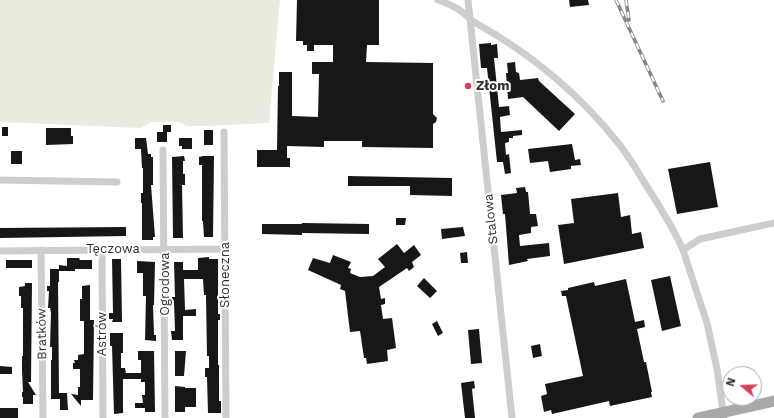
<!DOCTYPE html>
<meta charset="utf-8">
<style>
body{margin:0}
#map{position:relative;width:774px;height:418px;overflow:hidden;background:#fff;font-family:"Work Sans",sans-serif}
canvas{display:block}
.north{position:absolute;left:722px;top:366px;width:40px;height:40px;box-sizing:border-box;background:#fff;border:1px solid #acacac;border-radius:50%;rotate:289deg;font-size:11px;font-weight:700;line-height:16px;text-align:center;color:#303030}
.north::after{content:'';display:block;margin:auto;width:14px;height:18px;background:#d74257;clip-path:polygon(50% 0,100% 100%,50% 72%,0 100%)}
</style>
<div id="map">
<canvas width="774" height="418"></canvas>
<div class="north">N</div>
</div>
<script>
const context = document.querySelector('canvas').getContext('2d');
context.lineJoin = 'round';
function fill(path, color) { context.fillStyle = color; context.fill(path, 'evenodd'); }
function stroke(path, color, width, dash) { context.strokeStyle = color; context.lineWidth = width; context.lineCap = dash ? 'butt' : 'round'; context.setLineDash(dash || []); context.stroke(path); }
function drawText(font, color, halo, rows, align = 'center') {
  context.font = font + ' "Work Sans",sans-serif'; context.lineWidth = 4; context.setLineDash([]); context.textBaseline = 'middle'; context.strokeStyle = halo; context.fillStyle = color; for (const [text, x, y, turn = 0] of rows) {
    context.save(); context.translate(x, y); context.rotate((+turn || 0) * Math.PI / 180); context.textAlign = isNaN(turn) ? turn : align; if (halo) context.strokeText(text, 0, 0); context.fillText(text, 0, 0); context.restore();
  }
}
fill(new Path2D(`
 M0,0H280L269,123L209,126H187L179,122H151L140,128L0,122Z`), '#e7ecdf');
fill(new Path2D(`
 M297,0H379V45H367L366,62L433,63V114L437,118L436,122L433,124V148L362,147V141H324V147L287,146V158H290V167H257V150H277L278,86H279V72H292V116L318,117L319,74H312V62H333V45H314V51H307V45H303V41H296Z
 M569,0H588L589,5L570,7Z
 M491,43V45L497,44L498,58H494L499,107L509,106L510,115L500,117L501,132L522,130V135L513,136V138H509V142L505,143L506,155L509,154L511,173L505,174L503,162H497L487,68H481L479,44Z
 M515,62L516,72L519,73L520,80L538,78L539,81L575,114L559,131L523,97L508,99L506,73H508L507,63Z
 M163,125H171V132H163Z
 M2,127H8V136H2Z
 M46,128H71V136H73V144L46,145Z
 M204,130H213V145H204Z
 M157,132H167V142H157Z
 M135,138H146L148,154H151V157H153V185H151L155,237H153V240H142V203H141V193H143V168H142L141,149H135Z
 M179,138H192V149H182V146H179Z
 M572,144L575,160L580,159L581,165L571,166V169L550,172L548,161L530,163L528,149Z
 M11,151H22V164H11Z
 M184,156L185,161H183V174H185V185H182L183,238H173L172,157Z
 M203,156H214L213,237H204L203,221H202V165H199V157Z
 M710,162L718,207L677,214L668,169Z
 M348,176L452,178V196L410,195V186H348Z
 M525,187L526,192H528L530,214H536L538,226L531,227V233L519,235L520,246L549,243L550,256L527,259L528,261L509,265L505,214H503L501,195L517,193L516,188Z
 M618,193L621,217L630,215L632,234L641,232L644,248L564,264L558,225L574,223L571,199Z
 M396,218H406L405,225H396Z
 M302,223L369,224V234L302,233V235L262,234V224H302Z
 M126,227V236L0,238V228Z
 M463,227L465,236L442,239L441,229Z
 M397,244L404,253L414,245L421,255L412,262L414,267L409,271L407,268L379,287L381,299L385,298V304L381,305L383,319L392,318L396,348L387,350L388,361L367,364L366,358H364L360,331L350,332L345,291L340,289L341,285L308,270L313,258L330,263L333,255L351,262L348,268L351,269L350,273L360,277L373,276L385,267L378,259Z
 M467,252L468,263H461L460,253Z
 M209,257V259H218V314H220V320H218V365H219V401H221V413H208L207,377H205V368H209V356H207L206,295H204L203,279H184L185,310L196,309V316H183V340H172L171,331H175L174,302H172V297H175L174,262H183V270H198V258Z
 M67,258H79L80,260H92V269H75V271H59V265L67,266Z
 M112,259H121L122,322H112L113,319H109V313H113Z
 M6,260H32V268H6Z
 M137,261L155,262L154,305H153L154,335H156V341L145,340L146,296H143V273H137Z
 M50,269H59V282H58L59,393H67L68,410H60V399H51V360H52V347H50L51,313L50,308H48L49,291H47V286H50Z
 M670,276L681,326L662,331L651,280Z
 M424,278L437,291L430,298L417,286Z
 M626,279L635,322L644,320L645,327L637,329L644,362H646L652,392H651L652,397L610,406L609,401L552,414L551,410L544,412L541,396L547,394L545,384L583,376L566,296H562L561,291L568,290V288L594,282L595,286Z
 M25,283H32L31,382H28L36,395H33V404H23V397H22V392H23L22,370V356H23V308H21V296H19V287L25,286Z
 M90,285V320H94L93,400H81V406L71,394L78,395V387H80V369H73V363H75L74,360H78V355L84,354V321H80V299H82V286Z
 M437,321L443,333L438,336L432,324Z
 M479,329L482,363L471,364L468,330Z
 M110,333H123V353H121V368H125L126,373H141V360H138V351H154L155,412H145V408H135V403H143L142,395H145V382H141V379H123V413L114,414L112,346H110Z
 M540,344L542,356L533,358L531,346Z
 M175,351H186L184,376H175Z
 M0,366L12,367V374H0Z
 M474,381L475,388L472,389L475,418H465L461,383Z
 M175,386L185,387V388H196V407H185V412H175Z
 M0,408H18V418H0Z`), '#171717');
stroke(new Path2D(`
 M438,0C446,3 455,6 462,12C467,15 469,19 474,22C530,53 578,92 619,144C630,158 639,174 649,190C661,209 674,229 683,250L707,323L717,369L724,418
 M468,0L512,418
 M224,132L226,418
 M163,150L165,418
 M0,180L117,182
 M102,249L103,418
 M41,250L43,418
 M683,250L700,239L774,223
 M0,251L226,249`), '#cdcdcd', 7);
stroke(new Path2D(`
 M698,418L774,401`), '#a8a8a8', 11);
const rail = new Path2D(`
 M616,0L663,101
 M626,0L629,20`);
stroke(rail, '#858585', 3.5);
stroke(rail, '#fff', 2, [6]);
for (const [x, y, r, color] of [
 [468,86,4,"#d74257"]
]) { const dot = new Path2D(); dot.arc(x, y, r, 0, 2 * Math.PI); context.fillStyle = color; context.fill(dot); stroke(dot, '#fff', 1.5); }
drawText('bold 13px', '#303030', '#fff', [
 ["Złom",476,86]
], 'left');
drawText('13px', '#303030', '#fff', [
 ["Stalowa",491,219,-96],
 ["Tęczowa",113,249],
 ["Słoneczna",225,275,-90],
 ["Ogrodowa",165,284,-90],
 ["Bratków",42,334,-91],
 ["Astrów",102,334,-90]
]);
</script>
